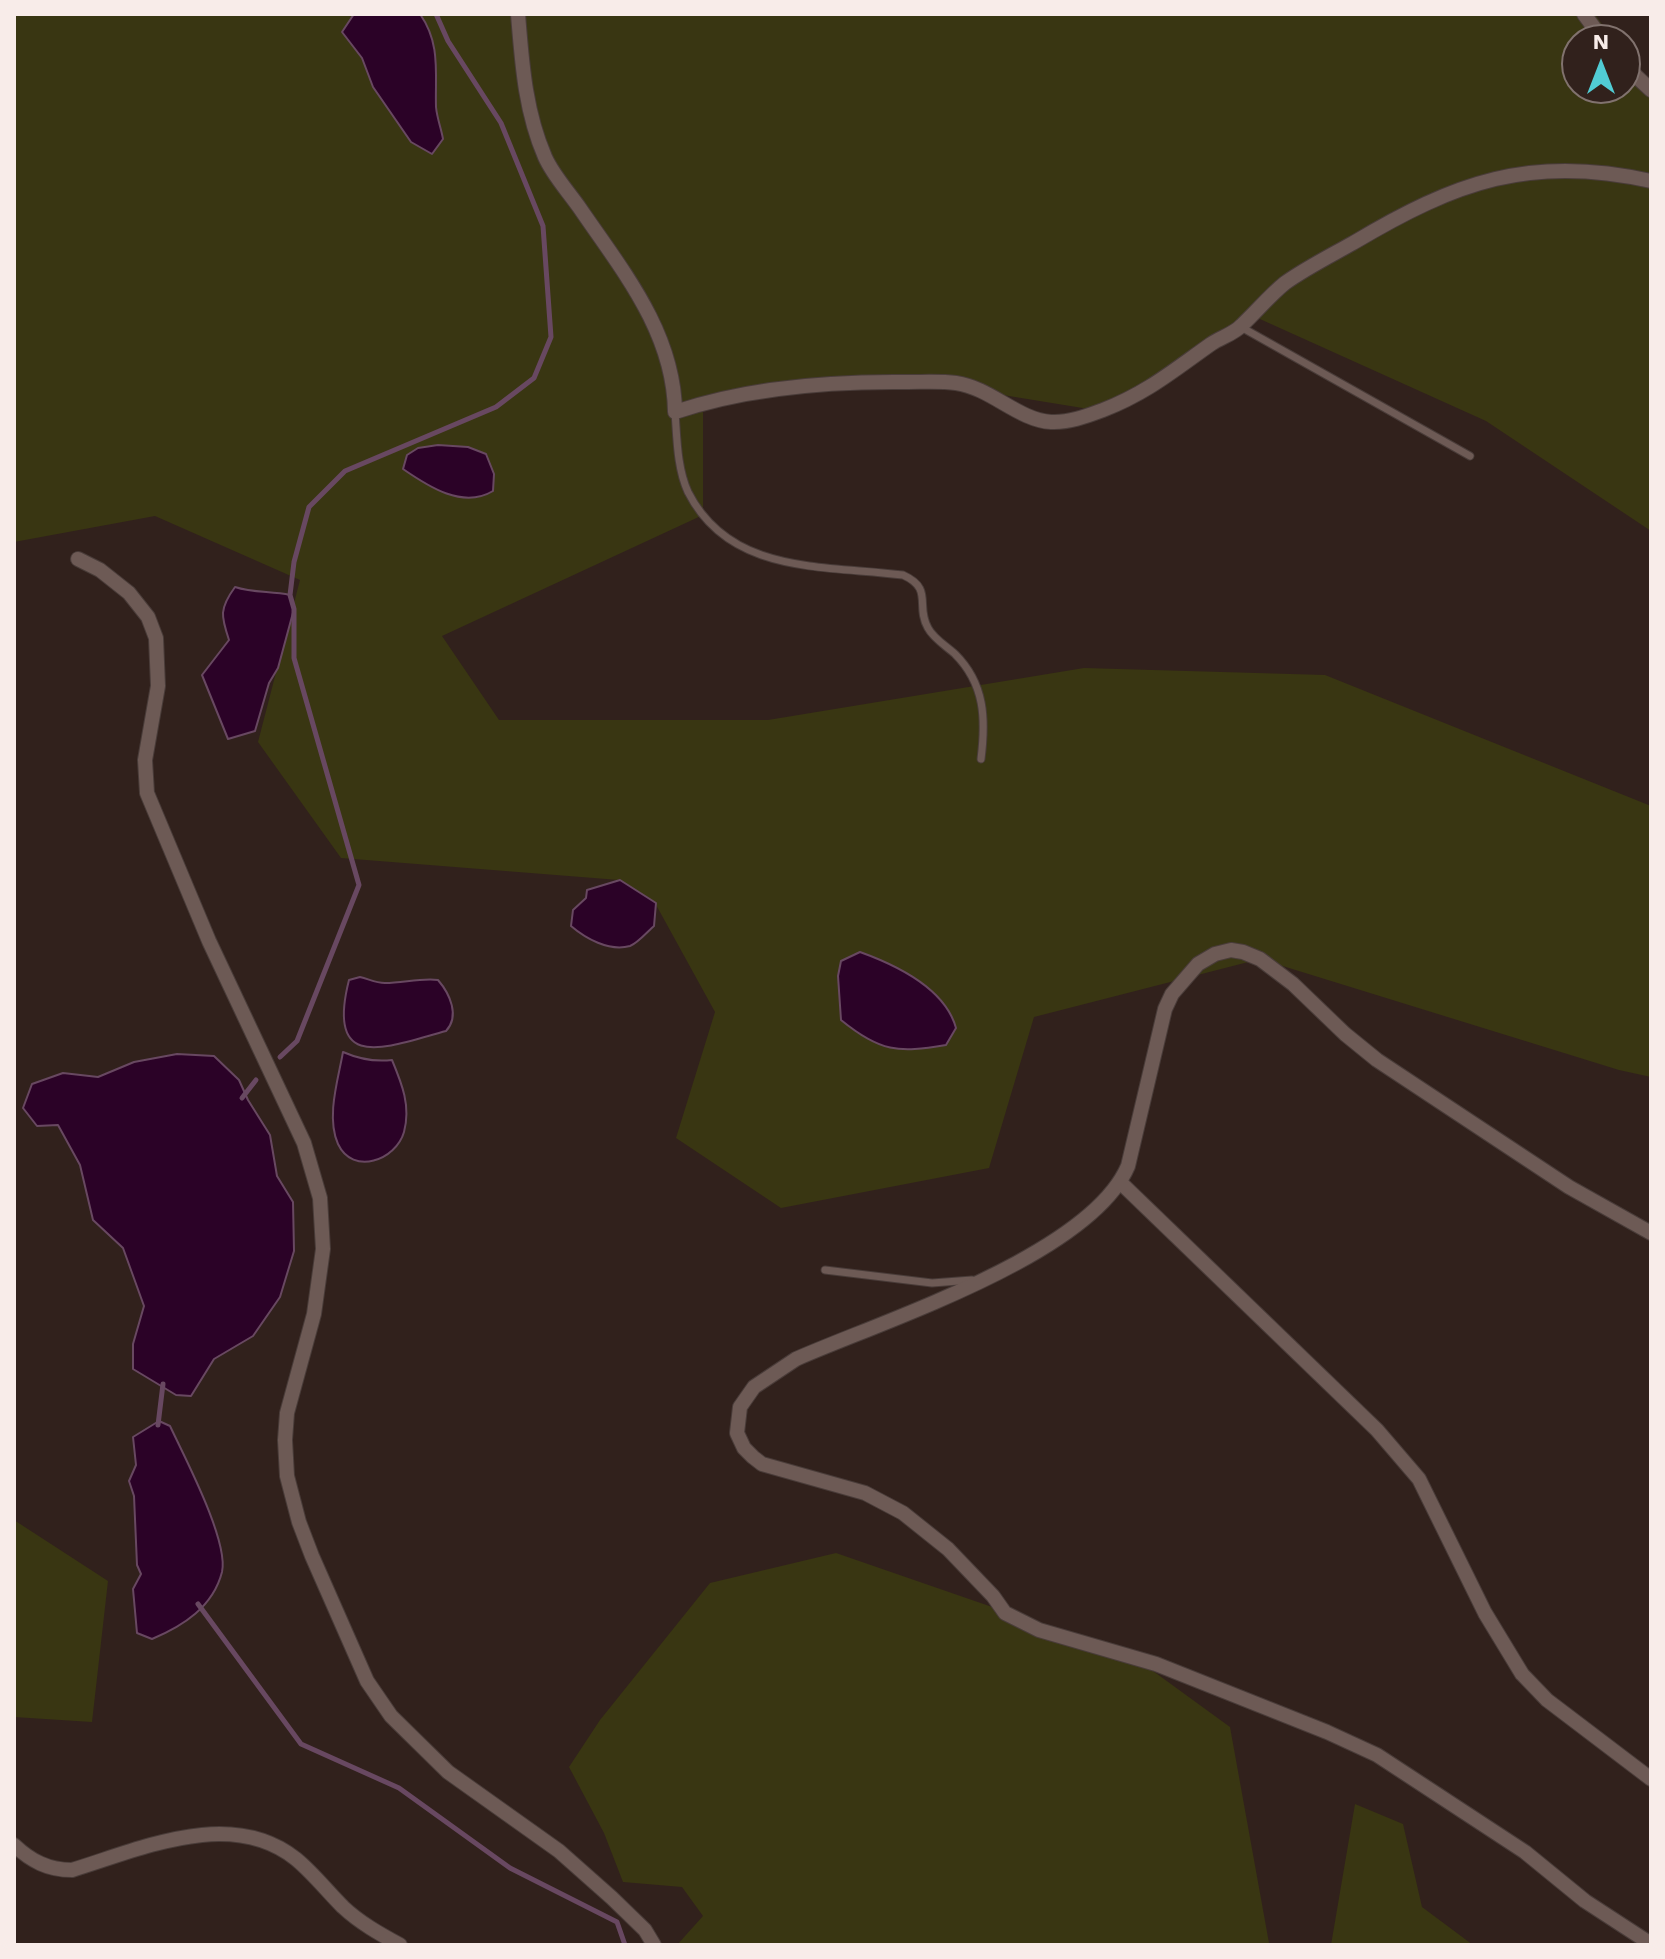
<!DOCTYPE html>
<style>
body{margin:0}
#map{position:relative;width:1665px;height:1959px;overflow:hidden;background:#31211c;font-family:"Work Sans",sans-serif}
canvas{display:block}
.frame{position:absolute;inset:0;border:16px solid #f8ece9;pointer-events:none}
.north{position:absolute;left:1561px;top:24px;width:80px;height:80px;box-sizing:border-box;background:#31211c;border:2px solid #81726e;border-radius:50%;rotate:0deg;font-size:22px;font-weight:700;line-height:32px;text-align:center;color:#f8ece9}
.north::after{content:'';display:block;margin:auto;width:28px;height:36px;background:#51ccd4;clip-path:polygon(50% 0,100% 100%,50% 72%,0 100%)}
</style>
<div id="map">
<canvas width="1665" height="1959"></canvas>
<div class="frame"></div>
<div class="north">N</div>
</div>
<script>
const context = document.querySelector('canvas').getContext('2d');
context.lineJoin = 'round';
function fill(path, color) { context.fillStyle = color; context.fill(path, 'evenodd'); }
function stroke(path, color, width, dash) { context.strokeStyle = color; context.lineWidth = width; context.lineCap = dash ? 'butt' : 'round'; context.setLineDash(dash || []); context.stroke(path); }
fill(new Path2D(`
 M14,14H1595L1613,40H1577V88H1625V57L1645,86L1651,90V531L1486,421L1251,315L1101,411L923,382L703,403V515L442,636L499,720H768L1084,668L1325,675L1651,806V1077L1619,1070L1260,959L1034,1017L989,1168L781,1208L676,1138L715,1012L655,903L619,880L341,858L258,742L300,580L155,516L14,542Z
 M14,1520L108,1581L92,1722L14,1717Z
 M836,1553L1131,1655L1230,1727L1269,1943L1276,1945H677L703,1916L682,1887L623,1882L604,1833L569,1767L600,1720L710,1583Z
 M1355,1804L1403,1824L1422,1907L1473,1945H1331Z`), '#393612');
const water = new Path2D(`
 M354,14H420C441,44 435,73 436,107C437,118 441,128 443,139L432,154L411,142L373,87L362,58L342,32Z
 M438,445L468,447L486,454L494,474L493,491C463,509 429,487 403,469L407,455L418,448Z
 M235,587C253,593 271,591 290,595L294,609L278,668L269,683L255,731L228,739L202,675L229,640C221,616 219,609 235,587Z
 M620,880L656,903L654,926C648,931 638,943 630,946C609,952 585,938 571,926L573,910L586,898L587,890Z
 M860,952C896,965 945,988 956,1028L946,1045C898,1053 880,1052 841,1020L838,976L841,961Z
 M360,977C369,979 375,983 385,983C403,983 420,978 438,980C450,994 460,1016 446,1031C387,1047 325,1074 349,980Z
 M343,1052C359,1059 375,1062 392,1060C402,1084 411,1106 404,1132C396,1160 353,1176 338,1144C326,1117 338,1080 343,1052Z
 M177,1054L214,1056L239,1080L248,1100L270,1135L277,1176L293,1202L294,1251L280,1297L253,1336L214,1359L191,1396L176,1395L133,1369V1344L144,1306L123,1248L93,1220L80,1165L58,1125L37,1126L23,1108L32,1084L63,1073L98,1077L134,1062Z
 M159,1421L170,1426C184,1456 229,1541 222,1572C213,1607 183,1626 152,1639L137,1633L133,1589L141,1574L137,1565L134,1496L129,1481L136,1465L133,1437Z`);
fill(water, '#2b0227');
stroke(water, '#684861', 2);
stroke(new Path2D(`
 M280,1057L297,1041L359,885L294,658V609L290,595L294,562L309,507L345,471L496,407L534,378L551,337L543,226L501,123L448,41L436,14
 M242,1098L256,1080
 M158,1425L163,1384
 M198,1604L301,1744L399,1788L510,1868L617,1922L625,1945`), '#684861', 5);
const service = new Path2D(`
 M1241,327L1470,456
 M675,412C677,438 677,468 688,492C730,575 824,565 903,575C934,589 915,605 928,628C933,638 946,646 955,654C985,684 986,719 981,759
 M825,1270L932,1283L972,1280`);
const minor = new Path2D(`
 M518,14C522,63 525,111 545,157C553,175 567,190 579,207C622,270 674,332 675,412C749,387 830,381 908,382C924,382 941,381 956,383C991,388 1018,420 1051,422C1069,423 1087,416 1103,410C1147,393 1174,370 1211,344C1221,337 1234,334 1242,325C1257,311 1269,296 1285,283C1306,268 1330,256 1353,243C1455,182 1531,154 1651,181
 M1584,14L1603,40
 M1625,66L1651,90
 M78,559L100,570L129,593L148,617L156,638L158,686L145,760L147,793L209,941L304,1143L320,1198L323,1249L314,1314L287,1413L285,1440L287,1476L299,1522L312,1556L367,1681L391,1716L448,1772L559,1851L612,1898L645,1930L654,1945
 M1121,1183L1377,1430L1419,1479L1485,1613L1522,1674L1547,1700L1651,1779
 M1651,1233L1569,1187L1377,1060L1345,1034L1293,984L1260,959L1243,952L1231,950L1215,954L1198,964L1172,994L1165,1009L1128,1166C1090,1255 882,1321 796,1359L754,1387L740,1407L737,1433L744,1448L753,1457L762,1464L865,1493L903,1513L948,1549L993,1596L1005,1613L1039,1630L1156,1664L1327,1732L1377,1755L1525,1852L1585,1901L1651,1944
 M14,1845C31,1861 48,1870 72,1870C141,1849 231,1807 296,1859C313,1873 327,1891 343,1907C360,1923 380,1934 400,1945`);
stroke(service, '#493c39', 9);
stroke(minor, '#493c39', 16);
stroke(service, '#6d5a55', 7);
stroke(minor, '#6d5a55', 14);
</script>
